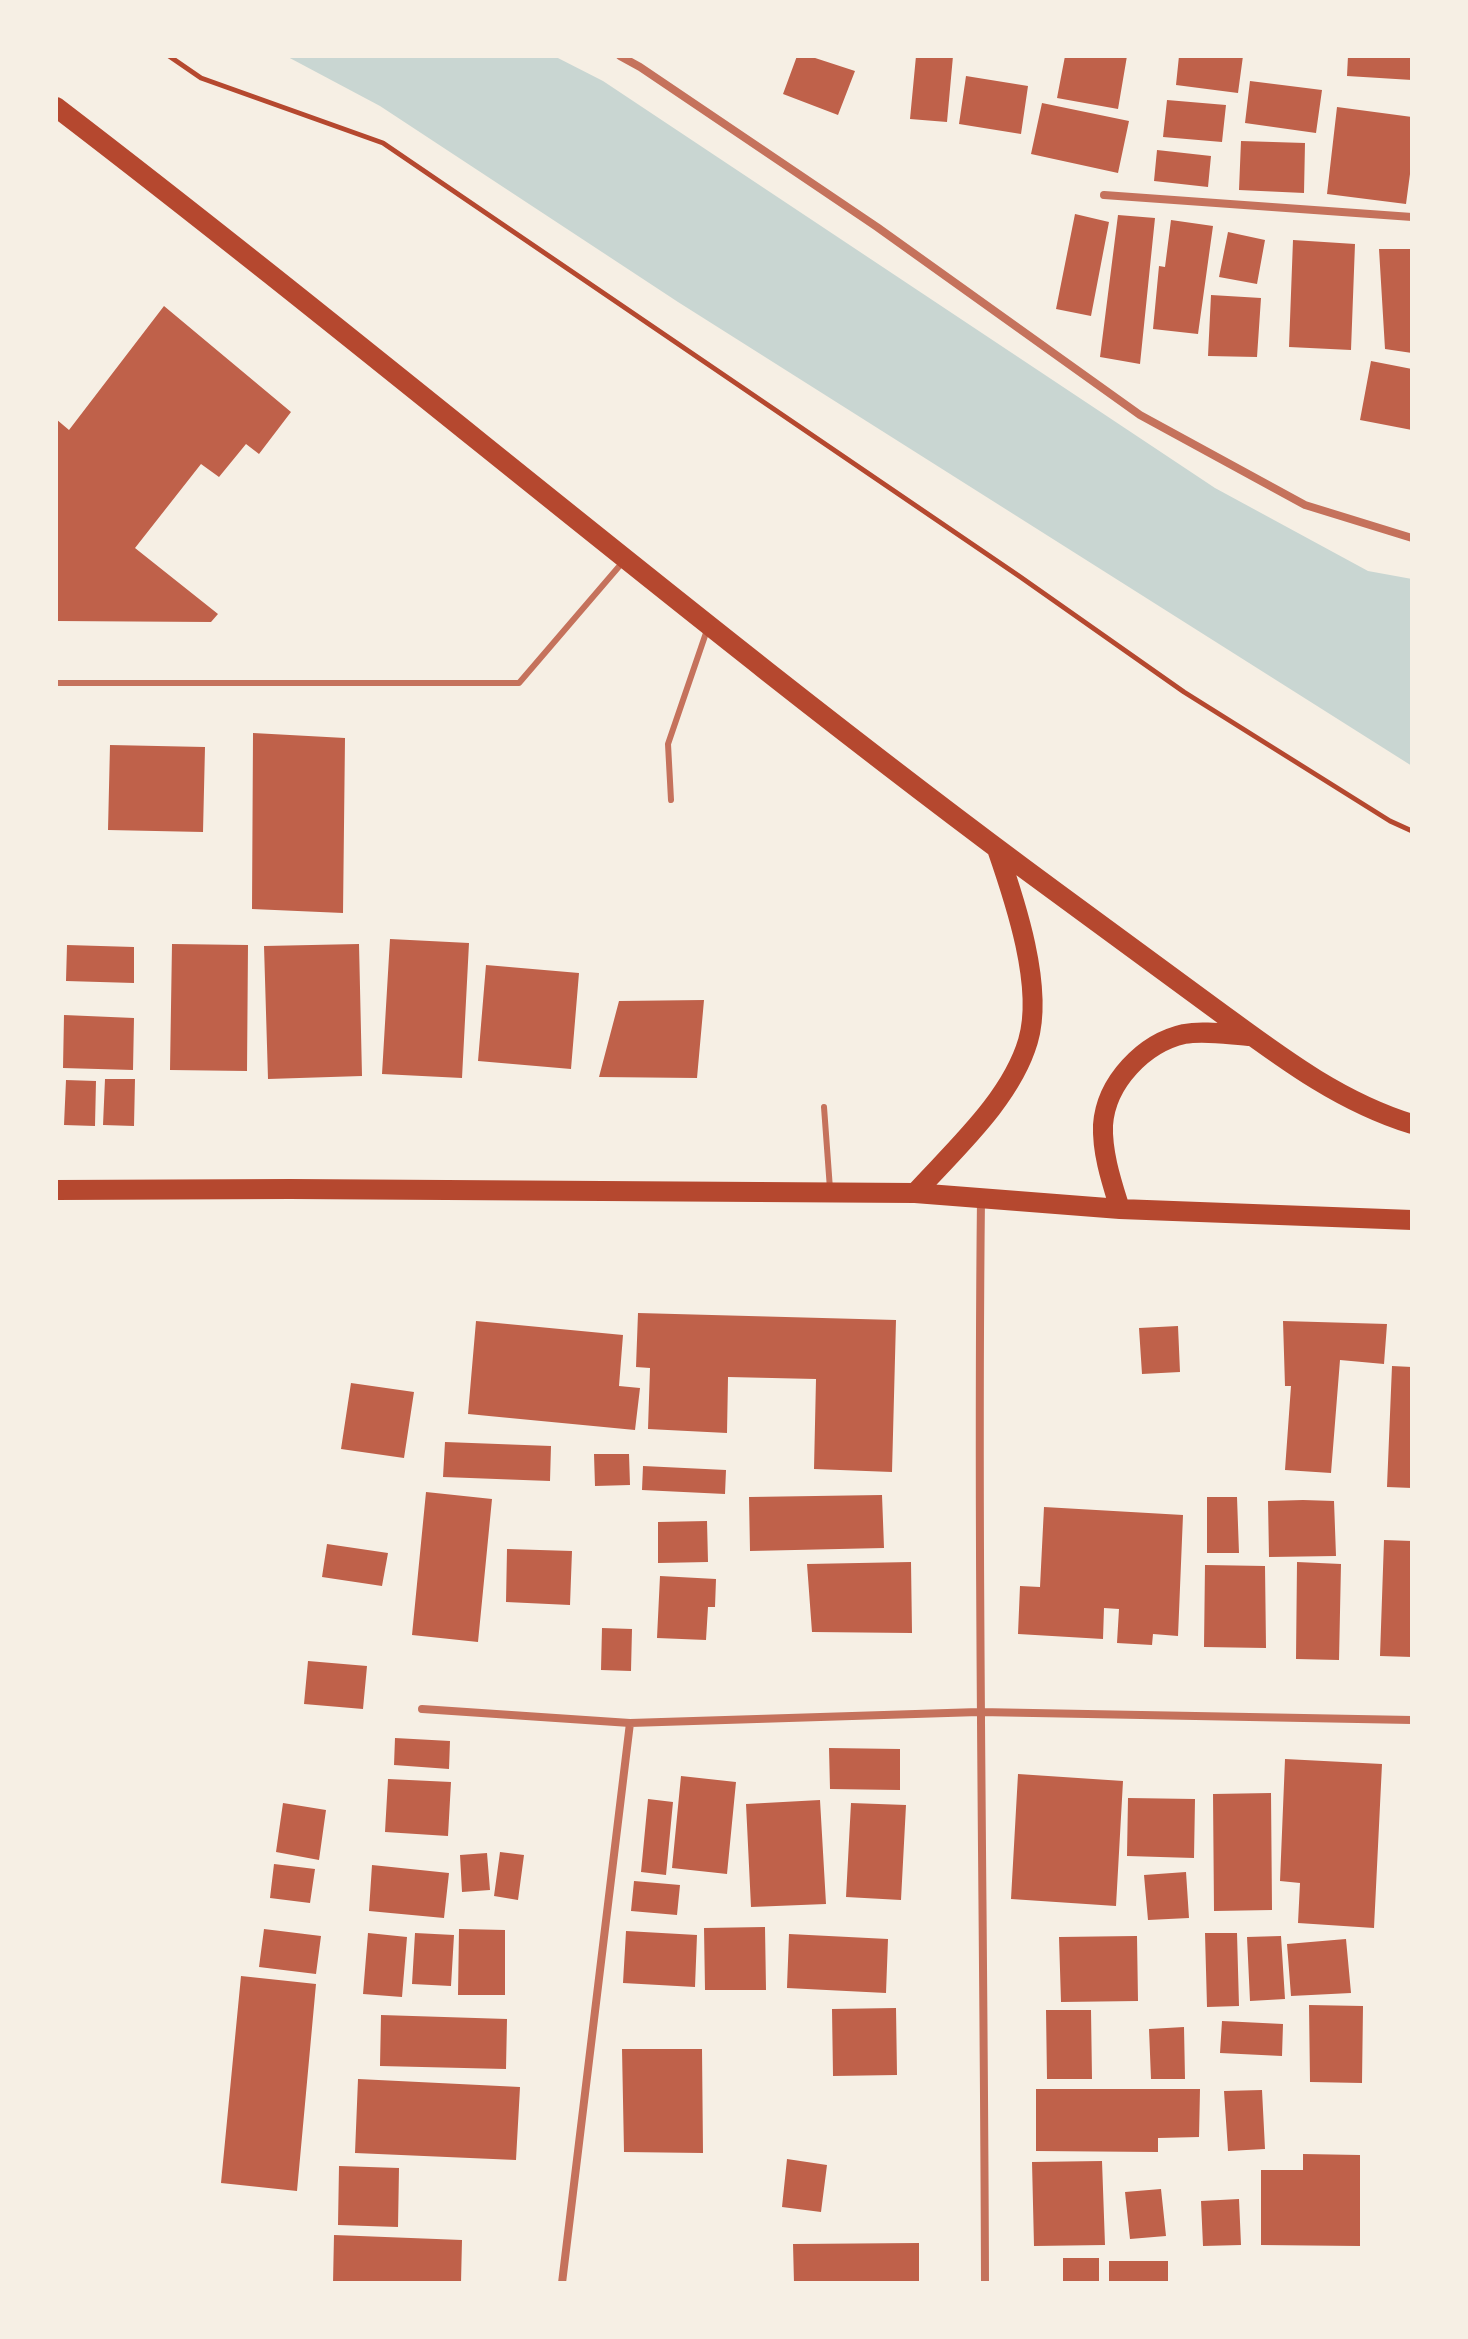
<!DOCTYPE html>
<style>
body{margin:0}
#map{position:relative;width:1468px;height:2339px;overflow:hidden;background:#f6efe4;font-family:"Public Sans",sans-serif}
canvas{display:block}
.frame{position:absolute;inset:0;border:58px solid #f6efe4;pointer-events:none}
</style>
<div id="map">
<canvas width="1468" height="2339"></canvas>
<div class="frame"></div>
</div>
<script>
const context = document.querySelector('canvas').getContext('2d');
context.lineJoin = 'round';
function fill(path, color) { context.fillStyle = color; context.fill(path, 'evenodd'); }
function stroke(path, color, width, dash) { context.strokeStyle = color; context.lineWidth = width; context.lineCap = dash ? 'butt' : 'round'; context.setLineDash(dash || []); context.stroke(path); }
fill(new Path2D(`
 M286,56H554L603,81L1215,488L1368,571L1412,579V766L678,302L380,106Z`), '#c9d6d2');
fill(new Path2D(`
 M797,56H809L855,71L838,115L783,94Z
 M916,56H953L947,122L910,119Z
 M1065,56H1127L1118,109L1057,98Z
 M1179,56H1243L1238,93L1176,85Z
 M1348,56H1412V80L1347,76Z
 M966,76L1028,86L1021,134L959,124Z
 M1250,81L1322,90L1316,133L1245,123Z
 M1167,100L1226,105L1222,142L1163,137Z
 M1042,103L1129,121L1118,173L1031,154Z
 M1337,107L1412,117V159L1406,204L1327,194Z
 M1241,141L1305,143L1304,193L1239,190Z
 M1157,150L1211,156L1208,187L1154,181Z
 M1075,214L1109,222L1091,316L1056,309Z
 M1118,215L1155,218L1140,364L1100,357Z
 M1171,220L1213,226L1198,334L1153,329L1159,266L1165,267Z
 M1228,232L1265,240L1257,284L1219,277Z
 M1293,240L1355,244L1351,350L1289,347Z
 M1379,249H1412V353L1385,349Z
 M1211,295L1261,298L1257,357L1208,356Z
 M164,306L291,412L259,454L246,444L219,477L201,464L135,548L218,614L211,622L56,621V419L69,430Z
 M1371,361L1412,369V430L1360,420Z
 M253,733L345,738L343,913L252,909Z
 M110,745L205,747L203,832L108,830Z
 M390,939L469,943L462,1078L382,1074Z
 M172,944L248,945L247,1071L170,1070Z
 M359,944L362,1076L268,1079L264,946Z
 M67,945L134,947V983L66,981Z
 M486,965L579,973L571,1069L478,1061Z
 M704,1000L697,1078L599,1077L619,1001Z
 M64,1015L134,1018L133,1070L63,1068Z
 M105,1079H135L134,1126L103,1125Z
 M66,1080L96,1081L95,1126L64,1125Z
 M638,1313L896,1320L892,1472L814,1469L816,1379L728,1377L727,1433L648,1429L650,1368L636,1367Z
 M476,1321L623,1335L619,1386L640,1388L635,1430L468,1414Z
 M1283,1321L1387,1324L1384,1364L1340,1360L1331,1473L1285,1470L1291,1386H1285Z
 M1178,1326L1180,1372L1142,1374L1139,1328Z
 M1392,1366L1412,1367V1488L1387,1487Z
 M351,1383L414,1392L404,1458L341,1449Z
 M445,1442L551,1446L550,1481L443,1477Z
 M594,1454H629L630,1485L595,1486Z
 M643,1466L726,1470L725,1494L642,1490Z
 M426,1492L492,1499L478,1642L412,1635Z
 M882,1495L884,1548L750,1551L749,1497Z
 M1207,1497H1237L1239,1553H1207Z
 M1303,1500L1334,1501L1336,1556L1269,1557L1268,1501Z
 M1044,1507L1183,1515L1178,1636L1153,1634L1152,1645L1117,1643L1119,1609L1104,1608L1103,1639L1018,1634L1020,1586L1040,1587Z
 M707,1521L708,1562L658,1563V1522Z
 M1384,1540L1412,1541V1657L1380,1656Z
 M327,1544L388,1553L382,1586L322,1577Z
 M507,1549L572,1551L570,1605L506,1602Z
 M911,1562L912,1633L812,1632L807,1564Z
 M1297,1562L1341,1564L1339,1660L1296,1659Z
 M1205,1565L1265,1566L1266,1648L1204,1647Z
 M660,1576L716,1579L715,1607H708L706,1640L657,1638Z
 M602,1628L632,1629L631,1671L601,1670Z
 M308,1661L367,1666L363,1709L304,1704Z
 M395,1738L450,1741L449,1769L394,1765Z
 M829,1748L900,1749V1790L830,1789Z
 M1285,1759L1382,1764L1374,1928L1298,1923L1300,1883L1280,1881Z
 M1018,1774L1123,1781L1116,1906L1011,1899Z
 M681,1776L736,1782L727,1874L672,1868Z
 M388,1779L451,1782L448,1836L385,1832Z
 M1271,1793L1272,1910L1214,1911L1213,1794Z
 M1128,1798L1195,1799L1194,1858L1127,1856Z
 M648,1799L673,1802L666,1875L641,1872Z
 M820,1800L826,1904L751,1907L746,1804Z
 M283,1803L326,1810L319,1860L276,1852Z
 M851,1803L906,1805L901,1900L846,1897Z
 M500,1852L524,1855L518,1900L494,1896Z
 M487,1853L490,1890L462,1892L460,1855Z
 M274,1864L315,1869L310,1903L270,1898Z
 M372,1865L449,1873L444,1918L369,1911Z
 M1186,1872L1189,1918L1148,1920L1144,1875Z
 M634,1881L680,1885L677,1915L631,1911Z
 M765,1927L766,1990H705L704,1928Z
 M264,1929L321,1936L316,1974L259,1967Z
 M459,1929L505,1930V1995H458Z
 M626,1931L697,1935L695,1987L623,1983Z
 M368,1933L407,1937L402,1997L363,1994Z
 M415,1933L454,1935L451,1986L412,1984Z
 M1205,1933H1237L1239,2006L1207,2007Z
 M789,1934L888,1939L886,1993L787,1988Z
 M1137,1936L1138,2001L1061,2002L1059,1937Z
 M1281,1936L1285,1999L1250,2001L1247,1937Z
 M1346,1939L1351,1993L1291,1996L1287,1944Z
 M241,1976L316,1984L297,2191L221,2183Z
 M1309,2005L1363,2006L1362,2083L1310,2082Z
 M896,2008L897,2075L833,2076L832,2009Z
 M1046,2010H1091L1092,2079H1047Z
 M381,2015L507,2019L506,2069L380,2066Z
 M1222,2021L1283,2024L1282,2056L1220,2053Z
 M1184,2027L1185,2079H1151L1149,2029Z
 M622,2049H702L703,2153L624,2152Z
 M358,2079L520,2087L516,2160L355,2153Z
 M1036,2089H1200L1199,2137L1158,2138V2152L1036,2151Z
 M1262,2090L1265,2149L1228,2151L1224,2091Z
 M1303,2154L1360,2155V2246L1261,2245V2170H1303Z
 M787,2159L827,2165L821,2212L782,2207Z
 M1102,2161L1105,2245L1034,2246L1032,2162Z
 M339,2166L399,2168L398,2227L338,2225Z
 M1161,2189L1166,2236L1130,2239L1125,2192Z
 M1239,2199L1241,2245L1203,2246L1201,2201Z
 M334,2235L462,2240L461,2283H333Z
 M919,2243V2283H794L793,2244Z
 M1063,2258H1099V2283H1063Z
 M1109,2261H1168V2283H1109Z`), '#bf614a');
stroke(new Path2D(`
 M169,56L201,78L383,143L1019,576L1184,692L1390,821L1412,831`), '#b5482f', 5);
stroke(new Path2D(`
 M56,683H519L622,563
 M671,800L668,744L707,630
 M824,1107L830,1189`), '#c5725c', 6);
stroke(new Path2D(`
 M620,56L640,67L877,227L1140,415L1305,505L1412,538
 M1104,195L1412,217
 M981,1198C977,1560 984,1921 985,2283
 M422,1709L630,1723L979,1712L1412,1720
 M562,2283L630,1723`), '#c5725c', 8);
stroke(new Path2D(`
 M56,107C393,365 715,641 1056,892C1109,931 1162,970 1214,1008C1277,1054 1337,1101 1412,1124
 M56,1190L290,1189L915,1193L1120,1209L1412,1220
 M915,1193C955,1149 1011,1099 1028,1041C1044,987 1015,901 997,849
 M1120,1209C1112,1183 1102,1154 1103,1125C1106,1082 1144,1043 1184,1034C1205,1030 1231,1035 1252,1036`), '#b5482f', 20);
</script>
